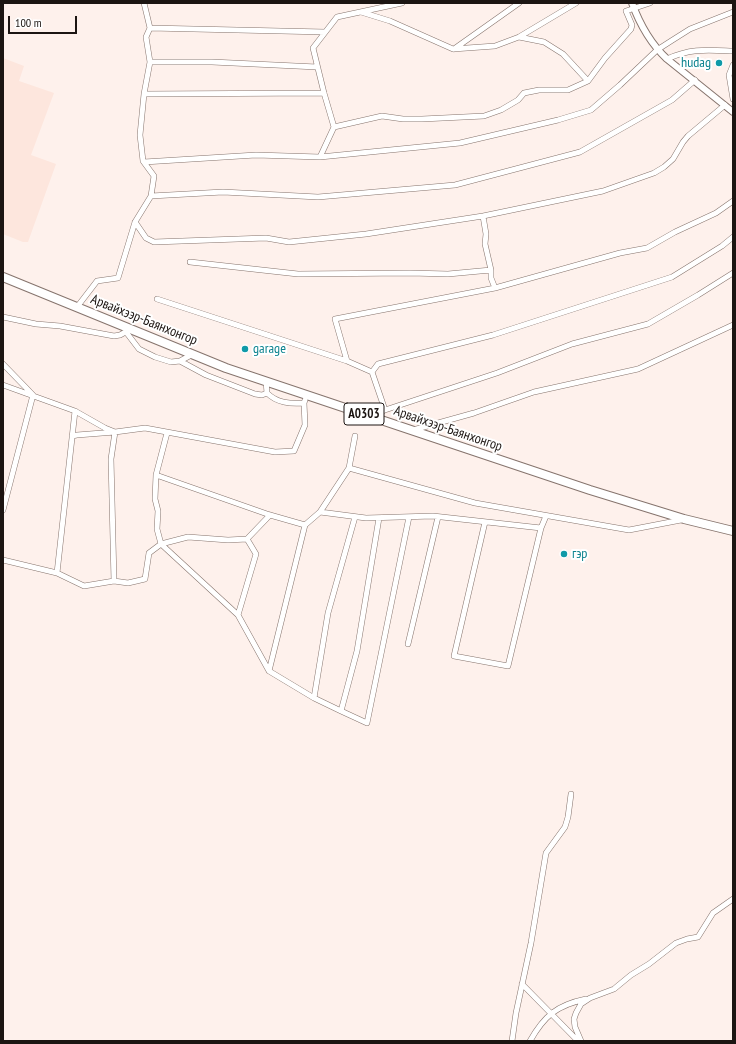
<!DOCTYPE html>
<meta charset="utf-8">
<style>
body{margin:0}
#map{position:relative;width:736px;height:1044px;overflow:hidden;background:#fef1ec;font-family:"PT Sans Narrow",sans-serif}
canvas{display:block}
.frame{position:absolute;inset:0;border:4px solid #1c1512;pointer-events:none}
.scale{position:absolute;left:8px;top:16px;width:69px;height:18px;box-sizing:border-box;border:2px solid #1c1512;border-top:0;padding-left:5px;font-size:12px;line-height:14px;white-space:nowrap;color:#1c1512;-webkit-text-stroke:3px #fff;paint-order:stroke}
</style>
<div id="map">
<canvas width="736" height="1044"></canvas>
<div class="frame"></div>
<div class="scale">100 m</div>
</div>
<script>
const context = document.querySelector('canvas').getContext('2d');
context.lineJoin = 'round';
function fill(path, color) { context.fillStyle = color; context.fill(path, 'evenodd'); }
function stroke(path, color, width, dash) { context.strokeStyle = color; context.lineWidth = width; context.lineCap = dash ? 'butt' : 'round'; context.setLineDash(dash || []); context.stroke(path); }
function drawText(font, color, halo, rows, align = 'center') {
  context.font = font + ' "PT Sans Narrow",sans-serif'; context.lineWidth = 4; context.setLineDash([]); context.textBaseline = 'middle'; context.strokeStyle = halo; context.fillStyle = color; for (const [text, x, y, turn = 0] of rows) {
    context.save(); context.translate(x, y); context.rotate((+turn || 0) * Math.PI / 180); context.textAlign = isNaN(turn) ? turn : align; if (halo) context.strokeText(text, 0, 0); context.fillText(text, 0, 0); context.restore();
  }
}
fill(new Path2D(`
 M3,58L24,66L19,81L54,93L31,155L56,164L28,242H23L3,234Z`), '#fde6dd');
const minor = new Path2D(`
 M361,12L390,21L453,49L495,46L519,37L576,3
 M150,28L325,32
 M519,37L544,42L563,54L588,81
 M454,49L519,3
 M667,59C691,48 707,50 733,51
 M150,62H212L317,67
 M733,65L729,75L733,99
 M144,94L324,93
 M334,127L382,116L403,119H422L484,116L501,110L518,100L524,93L539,90H568L588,81L605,58L631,29L632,25L626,11L650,3
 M320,157L334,127L324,93L313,48L337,17L402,3
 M144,162L256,155L320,157L460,143L558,120L591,110L620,85L657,50L671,41L690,29L733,12
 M151,196L223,192L318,197L455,185L580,152L672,100L695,80
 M483,216L486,234L485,244L491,270V278L495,288
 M135,222L146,238L154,242L266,238L289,242L366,234L483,216L603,191L654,173L664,167L673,159L683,142L688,136L725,105
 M190,262L298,274L410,273L448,274L491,270
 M157,299L347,361L372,372L385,410
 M77,307L97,281L118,278L135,222L151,196L154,176L143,161L140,135L144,94L150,62L146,37L150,28L144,3
 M3,317L36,324L60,326L114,336L120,335L131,329
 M126,332L139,349L155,357L171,362L180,361L193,354
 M180,361L206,375L255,394L262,395L267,393
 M347,361L335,319L495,288L620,253L647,248L675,232L716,213L733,201
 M3,364L33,395L3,510
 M372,372L378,364L493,335L672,277L722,246L733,237
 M266,381L267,393C277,403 290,404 304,403L305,400
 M3,385L75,411L105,428L115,432L145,428L275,452L294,451L305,425L304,403
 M371,416L385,410L497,373L572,344L648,324L698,295L733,273
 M413,430L474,413L534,392L638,369L733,325
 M167,433L156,475L155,499L158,511L157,529L161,544L238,615L269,671L314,698L341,711L367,723L409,517
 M72,436L77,435L115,432L111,459L114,581
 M349,468L475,503L629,530L681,520
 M156,475L270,515L305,525L320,512L349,468L355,436
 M320,512L366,518L433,516L541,528
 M485,522L454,656L508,666L541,528L546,516
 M3,560L57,573L84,586L114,581L128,583L145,579L149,553L161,544L188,537L228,540L247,539L270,515
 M57,573L75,411
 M238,615L256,554L247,539
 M408,644L438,517
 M269,671L305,525
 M314,698L328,613L355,517
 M341,711L357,651L379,518
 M522,984L578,1041
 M512,1041L516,1013L531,943L546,853L565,827L568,817L571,794
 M530,1041C544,1016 557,1005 586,999
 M581,1041L575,1027L574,1019L576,1013L581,1004L590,998L614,989L631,975L649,964L676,943L687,939L698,937L713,913L733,899`);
const tertiary = new Path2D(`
 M632,3C640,25 650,43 667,59L733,112`);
const trunk = new Path2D(`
 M3,277L226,368L590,490L684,519L733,531`);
stroke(minor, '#86746d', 6);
stroke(tertiary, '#86746d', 8);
stroke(trunk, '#86746d', 10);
stroke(minor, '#fff', 5);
stroke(tertiary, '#fff', 6);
stroke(trunk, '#fff', 8);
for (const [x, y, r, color] of [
 [719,63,4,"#0f9aa8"],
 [245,349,4,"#0f9aa8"],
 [564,554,4,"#0f9aa8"]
]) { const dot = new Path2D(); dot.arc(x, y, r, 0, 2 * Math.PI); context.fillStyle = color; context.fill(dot); stroke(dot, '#fff', 1.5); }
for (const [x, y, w] of [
 [364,414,40]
]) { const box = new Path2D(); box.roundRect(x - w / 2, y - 11, w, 22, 3); context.fillStyle = '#fff'; context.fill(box); stroke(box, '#1c1512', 1); }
drawText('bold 13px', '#1c1512', null, [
 ["A0303",364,414]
]);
drawText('14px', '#0d838f', '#fff', [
 ["hudag",711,63,"right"],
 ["garage",253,349],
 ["гэр",572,554]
], 'left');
drawText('14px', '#1c1512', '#fff', [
 ["Арвайхээр-Баянхонгор",144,320,22],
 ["Арвайхээр-Баянхонгор",448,429,19]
]);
</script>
